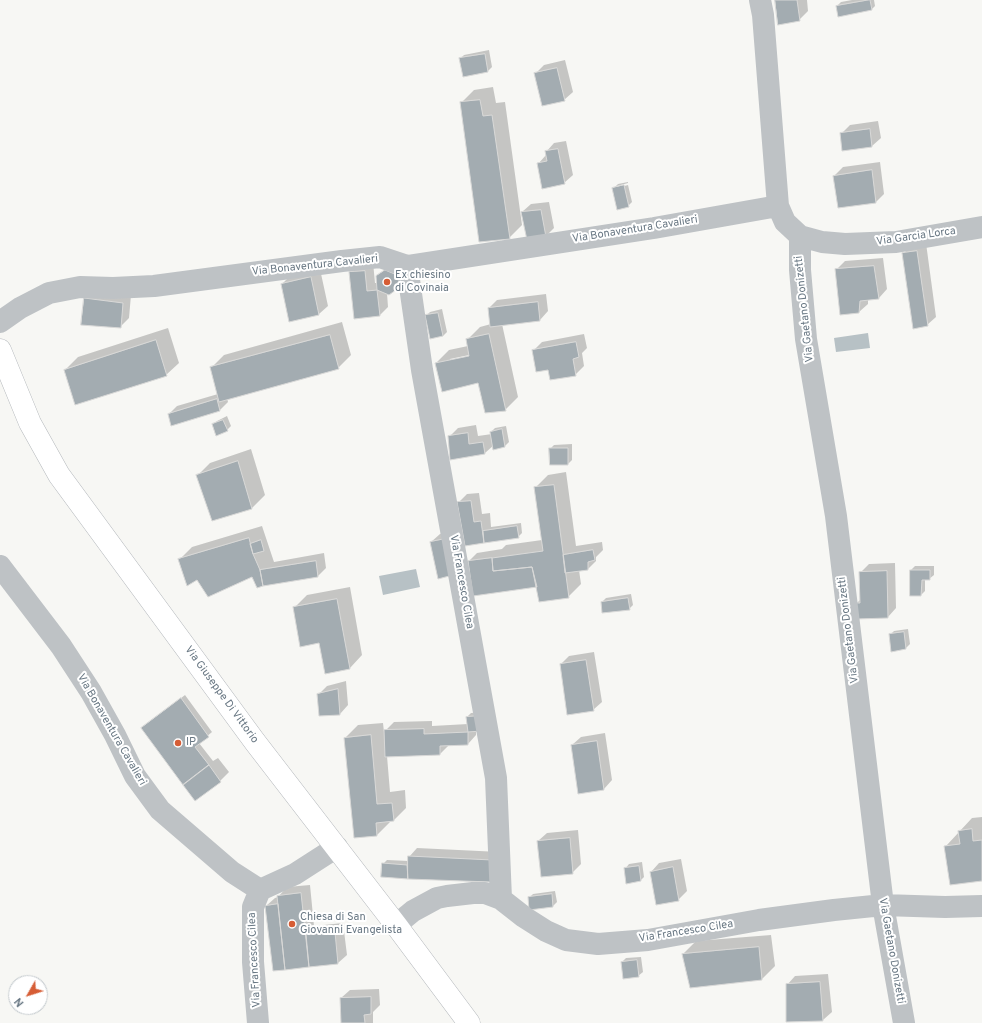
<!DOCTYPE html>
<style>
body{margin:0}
#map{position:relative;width:982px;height:1023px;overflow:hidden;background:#f7f7f4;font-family:Overpass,sans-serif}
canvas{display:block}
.north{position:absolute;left:8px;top:975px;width:40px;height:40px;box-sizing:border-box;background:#fff;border:1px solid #c3c9cd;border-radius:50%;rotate:231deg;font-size:11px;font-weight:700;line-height:16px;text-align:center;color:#687783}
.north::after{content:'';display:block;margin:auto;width:14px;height:18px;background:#d65d35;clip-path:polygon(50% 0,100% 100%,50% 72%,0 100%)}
</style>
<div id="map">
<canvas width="982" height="1023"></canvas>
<div class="north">N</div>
</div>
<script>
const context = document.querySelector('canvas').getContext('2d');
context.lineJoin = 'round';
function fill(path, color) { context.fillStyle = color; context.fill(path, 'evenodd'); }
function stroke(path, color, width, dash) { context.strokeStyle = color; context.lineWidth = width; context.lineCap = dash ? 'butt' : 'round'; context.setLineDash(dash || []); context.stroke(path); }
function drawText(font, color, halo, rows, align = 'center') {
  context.font = font + ' Overpass,sans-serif'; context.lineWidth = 4; context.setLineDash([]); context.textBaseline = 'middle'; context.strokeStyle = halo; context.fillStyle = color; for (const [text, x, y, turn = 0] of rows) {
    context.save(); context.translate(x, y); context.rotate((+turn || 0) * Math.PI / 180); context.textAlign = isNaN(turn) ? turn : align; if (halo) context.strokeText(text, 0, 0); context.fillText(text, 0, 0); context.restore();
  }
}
fill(new Path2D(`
 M868,333L870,348L836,352L834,338Z
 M416,569L420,587L383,595L379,576Z`), '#b7c1c5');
fill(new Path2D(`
 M776,0H807L808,11L799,20Z
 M852,0H874L875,6L871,10L837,6L841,2Z
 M489,50L492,67L488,71L460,59L464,55Z
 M565,60L573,92L564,100L535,74L544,65Z
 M493,87L496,103L505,102L522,225L509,238L461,103L474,90Z
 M878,121L881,138L872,146L843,150L841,134L850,125Z
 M566,141L573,175L564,183L538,164L546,155V152L554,143Z
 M880,162L884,194L876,202L834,176L843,167Z
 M628,182V183L617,186V188L628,185L632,202L628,206L614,188L618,184Z
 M549,202L554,228L546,236L522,212L531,204Z
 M926,243L936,317L927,325L903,254L912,245Z
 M883,258L887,289L879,298L868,299V304L859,312L836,270L845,261Z
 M373,262L375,283H377V277L390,266L401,271L403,282L387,293L388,307L380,315L350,273L359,264Z
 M320,269L328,306L319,314L290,320L282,284L290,276Z
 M94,290L131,295L129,318L120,327L85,299Z
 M546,294L548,311L540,320L502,324L518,397L505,410L479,381L436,363L449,350L468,346L467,340L480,327L491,324L489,308L497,300ZM474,354V355L450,361V359Z
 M442,309L447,332L443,336L431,338L426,316L430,312Z
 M342,322L351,355L338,368L227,398L228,402L220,410L169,414L177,406L218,394L211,368L224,355Z
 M168,328L179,363L166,375L65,370L78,357Z
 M584,334L587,348L582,353L584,366L575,375L549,368L534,350L542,342Z
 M227,416L231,426L227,430L213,425L217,421Z
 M476,425L478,436L492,434L491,432L495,428L506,426L509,442L505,446L494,445L485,453L449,437L458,428Z
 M572,444V460L568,464L550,449L554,445Z
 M251,449L265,495L252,508L213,520L197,476L210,463Z
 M566,472L576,546L602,542L603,550L596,557V561L588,569L579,570L581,584L568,597L469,561L477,553L502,549L506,545L542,540L535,488L548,475Z
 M479,493L482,514L490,513L491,527L521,523L522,533L518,537L465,545L458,503L467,494Z
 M262,526L274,562L324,553L326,568L318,576L253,575L198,579L179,560L192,547Z
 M453,531L461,566L431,542L440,534Z
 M895,563L896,608L888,617L857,603L861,599L860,573L869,564Z
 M915,566H934V575L929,579H925V591L921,595L911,570Z
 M350,587L362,655L350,668L320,642L294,608L307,595Z
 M631,594L633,605L629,609L602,602L606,598Z
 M908,629L910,644L906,648L892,650L890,635L894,631Z
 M594,652L602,702L593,710L561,664L569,656Z
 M346,681L348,705L340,714L318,695L327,686Z
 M185,695L212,732L199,743L213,761L218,758L229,772L220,781L195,799L142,728Z
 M482,712L476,730V735L468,744L449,745L440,754L387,756L390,792L405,790L406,808L393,821H389L390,822L377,835L345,738L358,725L383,723L384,732L394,722L432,721V726L468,724L467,717L471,713Z
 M605,733L612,780L604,789L579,793L572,745L581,737Z
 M982,817V880L946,846L972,818Z
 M578,830L581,864L572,873L538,841L547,833Z
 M417,848L500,852L490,881L382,876L383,864L387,860L409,861V857Z
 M681,859L687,891L678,900L651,872L659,863Z
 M642,862L644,877L640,881L625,869L629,864Z
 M310,885L314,926L343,923L347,955L338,963L274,970L266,906L275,898L278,897L287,887Z
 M555,891L557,902L553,906L529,898L533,894Z
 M771,935L775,966L762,979L690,987L683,954L696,941Z
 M641,957L643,972L638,976L622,962L626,958Z
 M828,974L832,1012L823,1020L787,1021V985L795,976Z
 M379,989L380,1005L373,1012V1023H342L341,998L350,990Z`), '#0003');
const building = new Path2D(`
 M775,0H797L800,21L778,25Z
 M870,0L872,10L838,17L836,6Z
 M485,54L488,72L463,77L459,58Z
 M557,68L565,101L542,106L534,73Z
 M480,100L483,116L492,115L510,239L479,242L460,102Z
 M870,129L872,147L842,151L840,133Z
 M558,149L565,184L542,189L537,163L547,161L545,151Z
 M872,170L876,203L838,208L833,176Z
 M624,185L629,207L617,210L612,188Z
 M541,210L546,237L527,240L521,212Z
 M917,251L928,326L913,329L902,253Z
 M874,266L879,299L860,301L859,313L840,315L835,269Z
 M385,270L397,275L400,287L389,295L377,290L376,276Z
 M365,271L367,291L377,290L380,316L354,319L349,272Z
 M311,277L319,315L289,322L281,284Z
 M84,298L123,303L121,328L81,325Z
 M538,302L540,321L490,327L488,308Z
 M438,313L443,336L430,339L425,315Z
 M489,334L506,411L485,413L478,383L442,392L435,363L469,356L466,339Z
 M330,335L339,369L219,402L210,367Z
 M156,340L167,376L75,405L64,370Z
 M576,342L579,357L573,359L576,376L550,380L548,370L536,372L532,350Z
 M217,399L220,411L171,426L168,414Z
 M223,420L228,431L216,436L212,424Z
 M502,429L505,447L493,450L490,432Z
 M468,433L469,444L483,442L485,454L450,460L448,436Z
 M549,448H568V465H550Z
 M238,461L252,509L212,521L196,475Z
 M554,485L569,598L539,602L532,567L493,571L492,558L543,551L534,487Z
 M471,501L474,522L481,521L484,543L465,546L457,502Z
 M517,526L519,538L484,543L483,531Z
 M249,538L253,554L260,570L263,586L257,588L252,577L208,597L197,580L187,586L178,559Z
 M445,539L453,575L438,579L430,542Z
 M261,540L264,551L253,554L250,544Z
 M593,550L595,560L588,562V570L565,573L563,555Z
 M492,558L493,571L532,567L537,587L473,596L468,561Z
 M316,561L318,577L263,586L260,570Z
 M910,570H930V580H922L921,596H910Z
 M887,571L888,618L856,619V603H860L859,572Z
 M628,598L630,610L602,613L601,602Z
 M337,599L350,669L325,674L319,643L300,647L293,607Z
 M904,632L906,649L891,652L889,634Z
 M586,660L594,711L567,715L560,664Z
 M338,689L340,715L319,716L317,694Z
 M181,698L209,737L195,747L209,765L183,785L141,728Z
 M478,716L481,731L468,732L466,717Z
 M424,729V734L468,732V745L440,746V755L385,757L384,730Z
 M371,735L377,804L392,803L394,821L376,823L377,836L354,838L344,738Z
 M597,741L604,790L578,794L571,745Z
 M209,765L221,782L195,801L183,785Z
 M972,829L973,841L982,840V881L950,885L944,846L960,844L958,831Z
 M570,838L573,874L541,877L537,841Z
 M408,856L492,860L491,882L408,879Z
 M382,863L407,865L408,879L381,877Z
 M639,866L641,881L626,884L624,868Z
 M673,867L679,901L656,905L650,872Z
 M301,893L309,967L285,970L277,896Z
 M552,894L553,907L529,910L528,897Z
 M278,904L285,970L273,971L265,906Z
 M335,932L338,964L309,967L306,934Z
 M759,947L762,980L690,988L682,954Z
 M637,960L639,977L623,979L621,962Z
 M820,982L823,1021L786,1022V984Z
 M371,997V1014L364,1015L365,1023H341L340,998Z`);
fill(building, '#a3acb1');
stroke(building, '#d8d8d7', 1);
const major = new Path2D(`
 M0,350L30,423L59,475L255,742L396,925L469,1023`);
stroke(major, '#b2b6ba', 23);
stroke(new Path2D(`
 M760,0L763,15L778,206L785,222L800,236L822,242L845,244L896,242L982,227
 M800,236V270L806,339L836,516L883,905L904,1023
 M407,266L422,370L496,778L501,899
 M0,322L20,308L49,293L80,287L113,288L154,286L342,261L380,257L407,266L654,228L778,206
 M0,566L61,646L91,692L115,735L135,776L160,810L232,872L260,890
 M396,925L413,911L437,898L447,896L473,893H485L501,899L524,917L546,931L566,940L598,944L648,940L759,920L834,910L883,905L945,907L982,906
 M258,1023L253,962V907L260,890L295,874L337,847`), '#bec2c5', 22);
stroke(major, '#fff', 22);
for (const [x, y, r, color] of [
 [387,282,4,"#d65d35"],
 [178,743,4,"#d65d35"],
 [292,924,4,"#d65d35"]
]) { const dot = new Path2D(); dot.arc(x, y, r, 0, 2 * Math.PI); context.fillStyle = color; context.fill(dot); stroke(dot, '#fff', 1.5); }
drawText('11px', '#687783', '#fff', [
 ["Via Bonaventura Cavalieri",635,230,-9],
 ["Via Garcia Lorca",916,237,-8],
 ["Via Bonaventura Cavalieri",315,266,-6],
 ["Via Gaetano Donizetti",805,309,-96],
 ["Via Francesco Cilea",461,582,80],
 ["Via Gaetano Donizetti",849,630,-97],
 ["Via Giuseppe Di Vittorio",221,695,54],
 ["Via Bonaventura Cavalieri",111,730,60],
 ["Via Francesco Cilea",686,932,-9],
 ["Via Gaetano Donizetti",891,951,80],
 ["Via Francesco Cilea",255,960,-93]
]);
drawText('11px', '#687783', '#fff', [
 ["Ex chiesino",395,276],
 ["di Covinaia",395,289],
 ["IP",186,743],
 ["Chiesa di San",300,918],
 ["Giovanni Evangelista",300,931]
], 'left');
</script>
